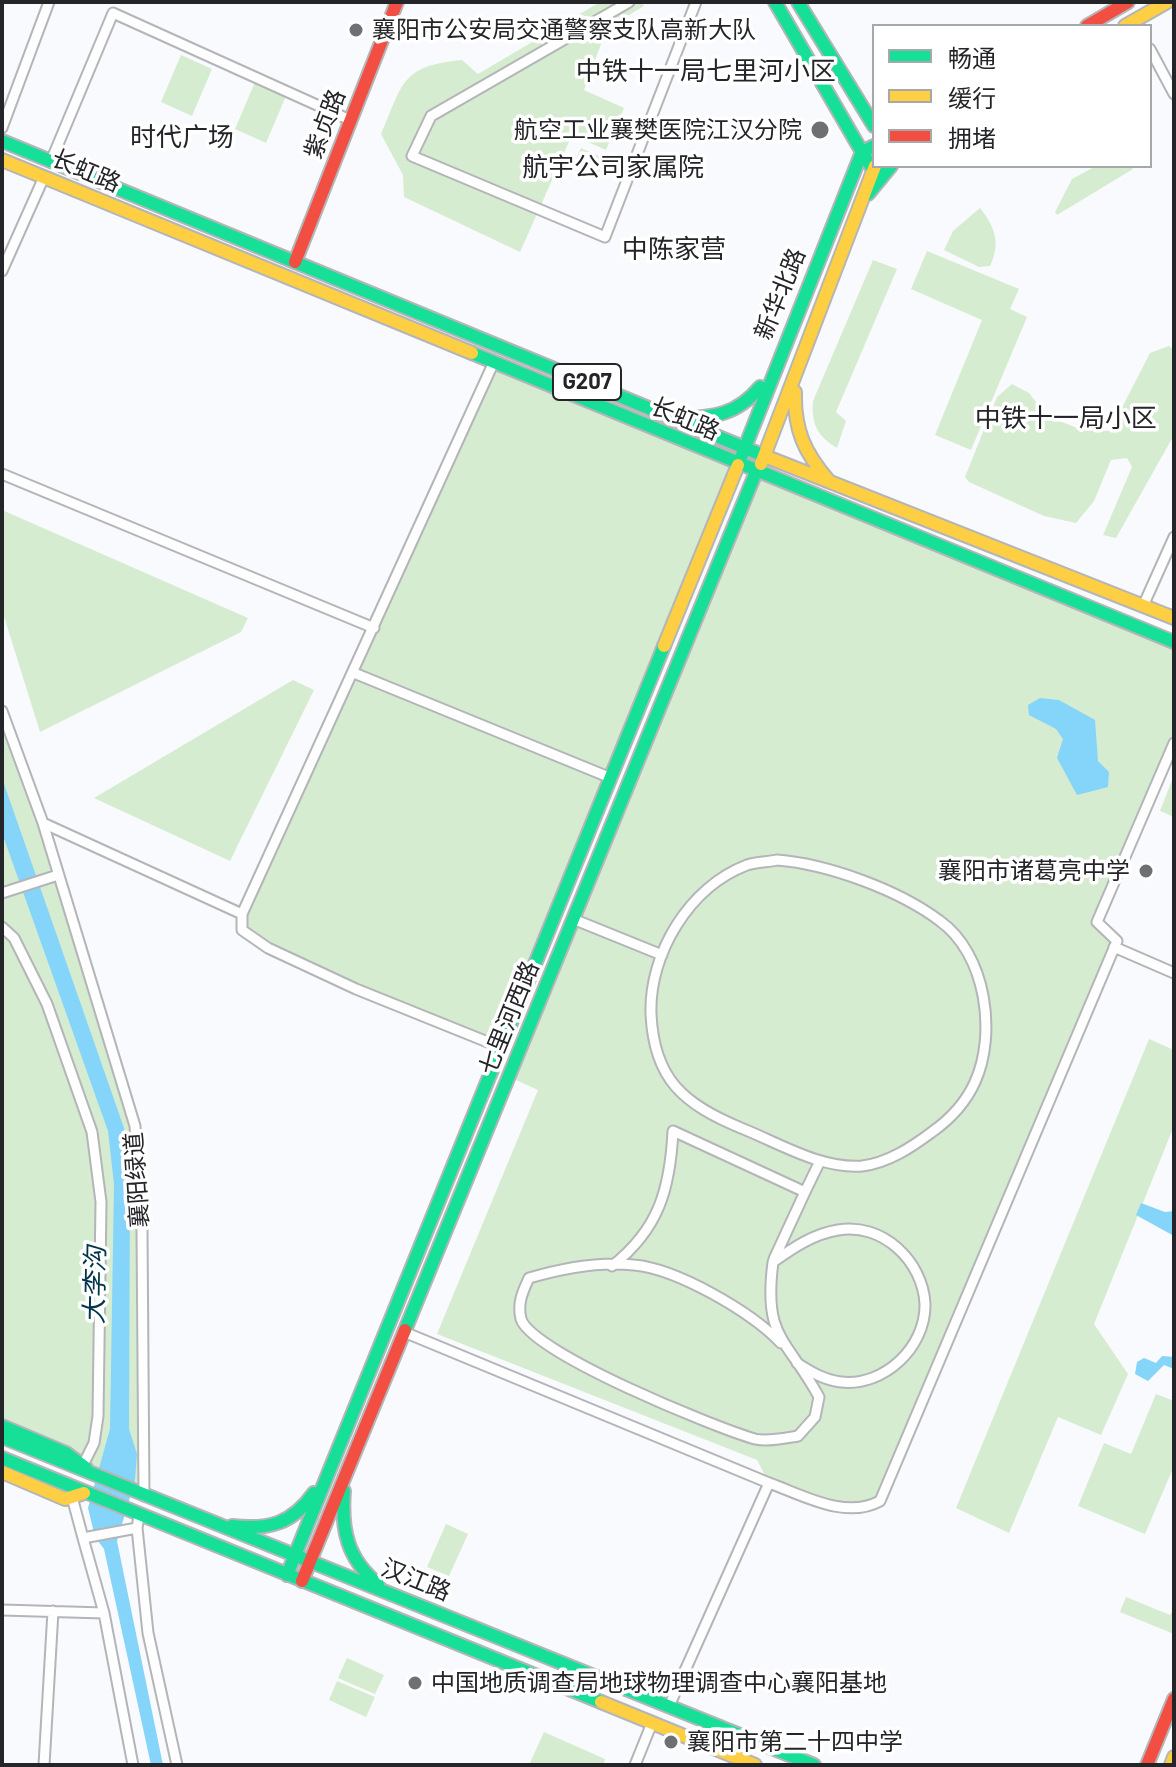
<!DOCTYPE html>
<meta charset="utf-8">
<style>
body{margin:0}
#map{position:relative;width:1176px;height:1767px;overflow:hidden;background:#f8fafd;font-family:Barlow,"Noto Sans SC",sans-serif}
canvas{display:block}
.frame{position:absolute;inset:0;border:4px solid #242529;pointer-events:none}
.legend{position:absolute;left:872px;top:24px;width:280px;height:144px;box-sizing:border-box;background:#fff;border:2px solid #a7a8a9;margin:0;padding:10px 14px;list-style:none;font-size:24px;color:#242529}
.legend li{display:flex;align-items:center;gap:16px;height:40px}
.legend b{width:40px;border:2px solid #a7a8a9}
</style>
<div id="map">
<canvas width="1176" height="1767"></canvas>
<div class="frame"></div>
<ul class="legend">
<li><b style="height:10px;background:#16e098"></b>畅通</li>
<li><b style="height:10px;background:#ffcf43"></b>缓行</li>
<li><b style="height:10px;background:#f24e42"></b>拥堵</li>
</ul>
</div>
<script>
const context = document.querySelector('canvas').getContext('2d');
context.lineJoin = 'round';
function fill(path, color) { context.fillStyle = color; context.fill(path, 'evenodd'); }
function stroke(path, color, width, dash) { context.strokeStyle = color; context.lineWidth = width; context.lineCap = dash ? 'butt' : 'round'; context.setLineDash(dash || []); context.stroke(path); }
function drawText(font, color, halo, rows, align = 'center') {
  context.font = font + ' Barlow,"Noto Sans SC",sans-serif'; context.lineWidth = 7; context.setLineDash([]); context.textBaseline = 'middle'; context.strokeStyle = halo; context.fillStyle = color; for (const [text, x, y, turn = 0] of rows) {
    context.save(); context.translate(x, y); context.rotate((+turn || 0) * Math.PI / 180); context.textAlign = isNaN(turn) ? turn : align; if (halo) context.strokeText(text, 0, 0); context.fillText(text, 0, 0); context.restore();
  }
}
fill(new Path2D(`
 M600,2H641L644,6L607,28L584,90L624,108L606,150L572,135L520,252L404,197L403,175L381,134C403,84 400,66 462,60L478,74Z
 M181,55L212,69L192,116L161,102Z
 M255,82L286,96L266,143L235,129Z
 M581,148L605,159L598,174L574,163Z
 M1096,166H1131L1133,169L1057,215L1055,212L1072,179Z
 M980,208C995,227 1001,243 990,266L979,267L944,250L953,231Z
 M927,251L1019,289L1010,309L1027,317L971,450L935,435L982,320L911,289Z
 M873,260L897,269L836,412L846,421L837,448C817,436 811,423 813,401Z
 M1169,346L1174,350V435L1116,538L1103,535L1132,467L1127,458L1111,460L1094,501L1076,523L1044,516L969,482L965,477L997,397L1012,384L1029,393L1047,416L1082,430L1110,431L1150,353Z
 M493,364L738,465L500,1047L356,989L242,930V914Z
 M756,472L1174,642V743L1097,922L1117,941L971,1274L880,1501L848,1509L769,1483L757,1460L437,1334L538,1090L505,1075Z
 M2,510L248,618L241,632L40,732L2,610Z
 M293,680L314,690L230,861L94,798Z
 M2,711L43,823L135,1126L142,1230L144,1496L2,1437Z
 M1174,775V817L1160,811Z
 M1149,1039L1174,1050V1126L1094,1324L1128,1374L1101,1435L1058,1417L1009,1533L956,1508Z
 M1156,1394L1174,1401V1466L1145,1534L1078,1506L1104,1443L1131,1454Z
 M446,1524L468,1534L449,1576L427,1567Z
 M1126,1597L1170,1615L1174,1608V1634L1120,1612Z
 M347,1658L384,1675L375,1694L338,1678Z
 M337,1681L375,1697L366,1717L329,1700Z
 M544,1732L605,1759L603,1765H529Z`), '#d6ecd0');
fill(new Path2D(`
 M1040,698L1059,700L1095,720L1098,761L1109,772L1108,787L1077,795L1057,758L1063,739L1056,729L1029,715L1028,705Z
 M2,778L124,1128L130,1184L129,1429L137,1454L135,1480L117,1541L163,1765H151L104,1549L95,1537L88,1508L110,1429L114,1184L108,1131L2,833Z
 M1141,1203L1165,1212L1174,1211V1236L1136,1215Z
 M1162,1356L1174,1357V1369L1164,1365L1148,1381L1135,1374L1137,1362L1144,1358L1156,1363Z`), '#85d4fa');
const street = new Path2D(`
 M629,2L431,116L412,156L605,237L696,2
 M1150,49L1174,94
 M2,128L49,2
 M51,161L113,13L350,120
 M2,271L44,177
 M493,364L242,914V930L268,948L356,989L500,1047
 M2,474L374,628
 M1143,606L1174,537
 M354,673L611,778
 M2,711L43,823L135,1126L142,1230L144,1496
 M43,823L242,914
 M777,860C828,864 899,890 940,921C986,954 997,1033 975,1082C966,1102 949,1120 932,1132C912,1147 888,1163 862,1166C820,1169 779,1143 741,1128C684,1104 654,1080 651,1014C649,954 689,887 747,865C756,862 768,862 777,860Z
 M2,893L58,875
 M573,919L662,955
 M2,927L14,938L47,1004L92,1132L101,1202L98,1416L94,1443L83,1465
 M1114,947L1174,973
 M805,1192L820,1161
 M612,1266C659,1229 670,1189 673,1131L805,1192L774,1259
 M404,1332L769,1483
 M781,1343C751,1312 678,1269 634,1265C599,1261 563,1268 529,1278C523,1291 517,1303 521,1319C532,1353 716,1428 755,1439C767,1442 785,1438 798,1436L815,1417L819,1397C787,1338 763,1339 773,1262C793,1248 813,1234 838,1230C882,1222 923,1261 925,1304C926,1347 884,1387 841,1382C824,1380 811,1372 797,1363
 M72,1497L83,1538
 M139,1516L137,1528L148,1633L177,1765
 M2,1610L104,1613
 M670,1704L769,1483C803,1495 845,1520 880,1501L1117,941L1097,922L1174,743
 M44,1765L53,1611
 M133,1765L104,1613L83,1538L137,1528
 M635,1765L652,1723`);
const fast = new Path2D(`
 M798,2L874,126
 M2,141L767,457
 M874,146L862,152L874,171L878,168
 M868,194L891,166
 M472,353L1174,642
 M679,419C714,417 737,415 760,387
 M738,465L862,152L775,2
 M405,1330L756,472
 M2,1426L66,1453L86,1468
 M2,1437L814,1765
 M2,1458L601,1702
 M344,1491C341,1529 347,1559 378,1584
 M232,1526C269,1530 292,1524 314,1493
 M287,1575L664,646`);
const slow = new Path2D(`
 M1125,26L1167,2
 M2,160L472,353
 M795,392C794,429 804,452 828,480
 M767,457L1174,618
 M761,464L875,166
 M664,646L738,465
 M2,1472L65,1499L84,1493
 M601,1702L755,1765
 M1171,1765L1174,1757`);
const jam = new Path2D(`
 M1087,26L1128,2
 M295,262L397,2
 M302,1581L405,1330
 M1147,1765L1174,1699`);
stroke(street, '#b4b5b8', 13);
stroke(fast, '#b4b5b8', 16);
stroke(slow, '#b4b5b8', 16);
stroke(jam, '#b4b5b8', 16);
stroke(street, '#fefeff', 9);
stroke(fast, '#16e098', 12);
stroke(slow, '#ffcf43', 12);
stroke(jam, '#f24e42', 12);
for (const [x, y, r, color] of [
 [356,30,8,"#6e7073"],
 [820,130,10,"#6e7073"],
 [1146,871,8,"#6e7073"],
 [415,1683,8,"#6e7073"],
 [671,1742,8,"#6e7073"]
]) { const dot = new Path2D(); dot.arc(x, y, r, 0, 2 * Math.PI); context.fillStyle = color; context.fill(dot); stroke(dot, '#fff', 3); }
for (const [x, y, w] of [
 [587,382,68]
]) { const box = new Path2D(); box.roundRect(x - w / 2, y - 18, w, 36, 6); context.fillStyle = '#fff'; context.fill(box); stroke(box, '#242529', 2); }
drawText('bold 22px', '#242529', null, [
 ["G207",587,382]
]);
drawText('24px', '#242529', '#fff', [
 ["襄阳市公安局交通警察支队高新大队",372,30],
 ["航空工业襄樊医院江汉分院",802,130,"right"],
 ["襄阳市诸葛亮中学",1130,871,"right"],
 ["中国地质调查局地球物理调查中心襄阳基地",431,1683],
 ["襄阳市第二十四中学",687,1742]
], 'left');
drawText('24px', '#242529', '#fff', [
 ["紫贞路",325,124,-69],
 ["长虹路",86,171,23],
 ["新华北路",780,294,-68],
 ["长虹路",685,419,23],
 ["七里河西路",509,1018,-68],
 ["襄阳绿道",137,1180,-94],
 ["汉江路",416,1580,22]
]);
drawText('26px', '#242529', '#fff', [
 ["中铁十一局七里河小区",706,71],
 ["时代广场",182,137],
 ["航宇公司家属院",613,167],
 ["中陈家营",674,249],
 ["中铁十一局小区",1066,418]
]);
drawText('italic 26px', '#003449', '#fff', [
 ["大李沟",95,1285,-89]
]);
</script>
